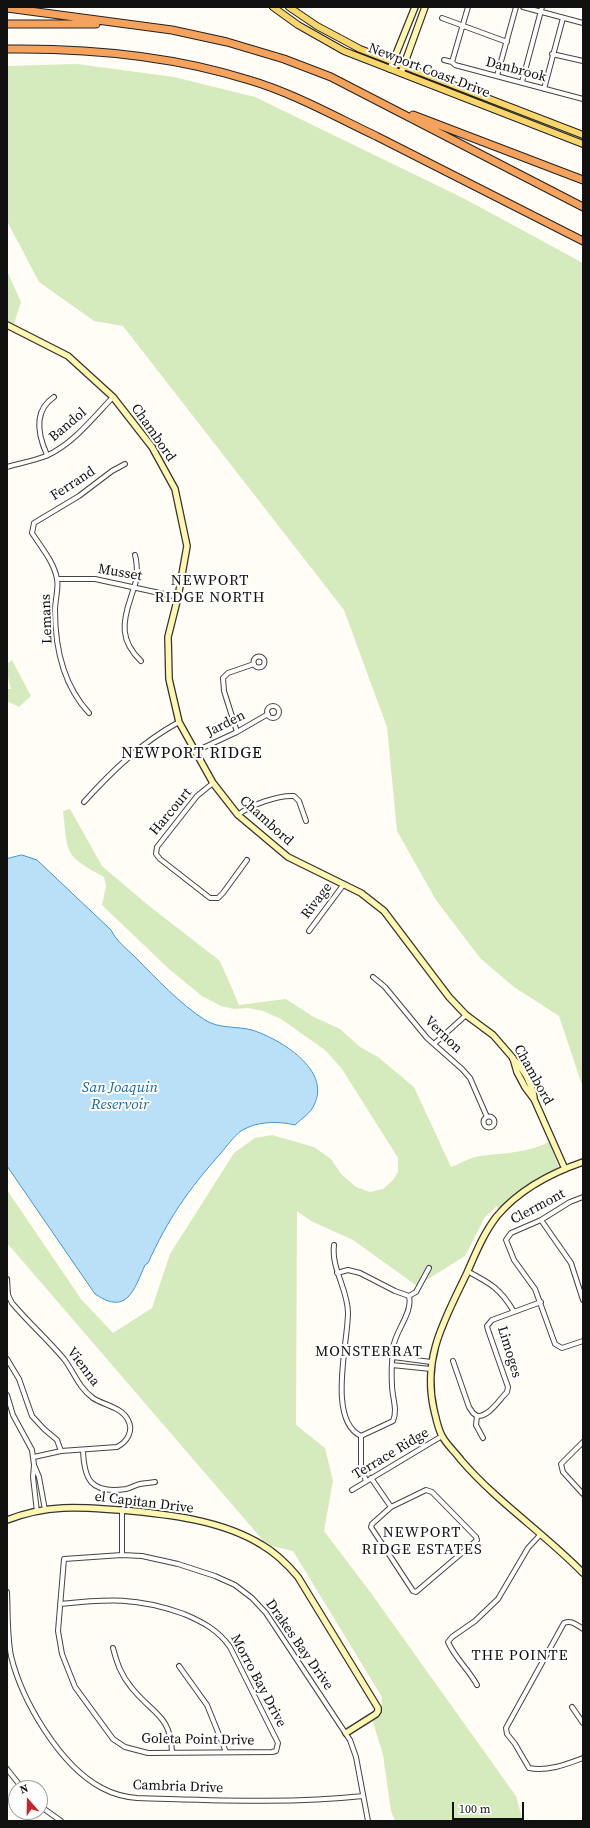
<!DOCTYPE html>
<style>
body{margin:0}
#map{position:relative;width:590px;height:1828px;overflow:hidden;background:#fffdf5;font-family:"Source Serif 4",serif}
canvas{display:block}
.frame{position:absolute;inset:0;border:8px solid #111;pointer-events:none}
.north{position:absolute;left:8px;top:1780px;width:40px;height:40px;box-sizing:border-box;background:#fff;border:1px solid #a0a0a0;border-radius:50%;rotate:340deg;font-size:11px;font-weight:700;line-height:16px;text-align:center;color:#111}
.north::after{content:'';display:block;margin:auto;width:14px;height:18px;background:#c4262e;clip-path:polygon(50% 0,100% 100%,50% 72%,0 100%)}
.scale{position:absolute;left:452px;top:1802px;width:72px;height:18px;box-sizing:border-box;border:2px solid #111;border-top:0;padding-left:5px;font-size:12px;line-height:14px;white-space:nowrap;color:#111;-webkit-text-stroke:3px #fff;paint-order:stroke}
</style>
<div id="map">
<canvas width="590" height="1828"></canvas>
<div class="frame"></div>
<div class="north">N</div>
<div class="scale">100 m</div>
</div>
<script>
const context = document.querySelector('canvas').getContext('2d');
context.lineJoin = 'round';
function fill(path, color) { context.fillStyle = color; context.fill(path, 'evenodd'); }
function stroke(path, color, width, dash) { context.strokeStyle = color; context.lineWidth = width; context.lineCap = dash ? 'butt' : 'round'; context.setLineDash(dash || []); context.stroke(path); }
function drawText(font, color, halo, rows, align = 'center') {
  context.font = font + ' "Source Serif 4",serif'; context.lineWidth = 4; context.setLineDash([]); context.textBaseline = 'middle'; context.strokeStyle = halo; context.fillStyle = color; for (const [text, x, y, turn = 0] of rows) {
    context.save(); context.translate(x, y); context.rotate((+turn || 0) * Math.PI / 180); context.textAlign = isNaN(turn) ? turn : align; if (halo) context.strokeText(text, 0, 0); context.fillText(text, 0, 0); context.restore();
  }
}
fill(new Path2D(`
 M77,64L174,77L255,97L463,198L583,263V1085L581,1082L559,1016L514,987L480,958L436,900L397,831L387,727L344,610L123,326L94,321L39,282L7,221V66Z
 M7,271L21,302L14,324L7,322Z
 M12,660L31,696L19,707L7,701V689H11L7,674V664Z
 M70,809L102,866L148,905L220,961L239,1005L286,999L312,1016L340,1029L360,1047L378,1057L414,1087L451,1167C460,1164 470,1157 480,1156C504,1153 527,1153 549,1142L559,1168L517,1192L498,1210L497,1206L485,1217L465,1256L417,1286L353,1240L311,1221L297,1211L296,1425L325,1448L333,1481L324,1531L371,1593L516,1796L523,1821H395L391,1811L383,1755L372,1719L381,1712L382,1697L293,1551L267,1545L7,1243V1190L81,1299L113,1333L152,1308L170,1254L234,1153L255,1138L272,1135L314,1147L331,1159L341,1174L356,1187L370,1192L383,1189L393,1180L398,1172V1158L342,1069L325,1050L281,1019L263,1011L248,1008L234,1009L221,1006L202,996L169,969L102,905L106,886L104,877C64,855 68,855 63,811Z`), '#d5ebbd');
const water = new Path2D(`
 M22,855L37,860L111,930C117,942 126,948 135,957C156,978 180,1004 205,1020C219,1029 237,1026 252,1030C280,1039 332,1070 314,1105C311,1113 301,1119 295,1125C278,1121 257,1121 241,1131C234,1136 227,1146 221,1153C188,1190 168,1219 148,1263L145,1265C134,1290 127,1316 95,1294L7,1166V859Z`);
fill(water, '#b9e0f7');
stroke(water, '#3f96cf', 1);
const street = new Path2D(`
 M523,7L583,23
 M442,18L507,42
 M552,54L583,61
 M444,60L452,62L455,65L583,99
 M452,62L468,7
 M497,76L516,7
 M522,82L542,7
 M544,89L563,18
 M47,455C38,435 33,411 54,397
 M7,467C20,463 33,461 46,456C73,444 93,418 113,397
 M135,555C137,562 137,569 137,576C136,583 133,590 131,597C122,623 120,641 141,661
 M57,579H95L178,597
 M253.5 662a5.5 5.5 0 1 1 11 0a5.5 5.5 0 1 1-11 0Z
 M267 712a6 6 0 1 1 12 0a6 6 0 1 1-12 0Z
 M89,713C63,685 55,647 55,610C55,600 59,588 57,579C54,562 41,547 32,533L34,523L79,496L112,471L125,464
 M237,732L224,691L223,678L228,673L254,664
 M194,752L237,732L268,714
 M213,783L197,796L157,847L156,854L160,859L210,898H218L223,893L247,860
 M84,802C112,771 142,742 179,722
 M238,815C250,805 278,795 294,796L299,801L306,821
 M309,931L344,884
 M373,977L385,987L427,1038L462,1069L470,1078L487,1117
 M434,1044L466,1015
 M483.5 1122a5.5 5.5 0 1 1 11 0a5.5 5.5 0 1 1-11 0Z
 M583,1197L570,1202L541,1220L511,1233L506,1240L514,1260L535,1289L555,1344L562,1348L583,1341
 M541,1220L571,1263L583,1300
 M334,1245C331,1269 348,1289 348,1313C348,1343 327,1420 361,1436L393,1421C398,1410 392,1397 392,1385C391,1373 392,1360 393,1348C395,1331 413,1313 409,1296
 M467,1271C490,1283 501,1289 514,1312
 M337,1273L348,1270L360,1273L395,1291L409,1296
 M7,1279L8,1295L12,1303C28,1322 47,1339 64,1359C74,1372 78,1387 93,1398C103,1405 122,1407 128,1420C134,1431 127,1442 117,1447L61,1451L34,1457
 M409,1296L416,1292L429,1268
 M393,1357L431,1362
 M7,1359L19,1379L32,1416L44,1429L57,1440L61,1451
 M453,1361L469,1407L473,1413L477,1416
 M392,1365L431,1369
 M7,1395L13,1415L32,1450L34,1465
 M477,1416C489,1417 499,1400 507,1392L508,1387L488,1330L487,1326L492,1320L541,1302
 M477,1416L476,1425L483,1438
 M361,1436V1467L366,1481
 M583,1442L561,1464L563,1472L583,1494
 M83,1450C84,1480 91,1494 126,1489C131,1488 135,1485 140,1484C145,1483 150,1483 155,1482
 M371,1478L391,1507
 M352,1490L442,1436
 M426,1490L432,1492L476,1537L477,1540L416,1592L413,1591L371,1527L372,1524L391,1507Z
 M122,1510V1555
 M37,1512L33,1477L34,1465L39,1477L45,1510
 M7,1592C8,1613 7,1635 11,1656C22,1701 60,1766 102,1788C113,1794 125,1797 137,1798C212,1800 288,1804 363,1796
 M60,1604C108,1599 137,1597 184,1614C203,1622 218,1630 230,1647L278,1743L276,1751L272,1752L148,1753L125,1747L113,1739L75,1687L62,1654L58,1631L64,1559L122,1555L142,1556L178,1564L215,1576L235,1585L252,1598L266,1613L350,1740L356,1757L368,1821
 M583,1629C577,1625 572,1620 564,1623L506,1728L507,1734L515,1744L529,1768C547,1772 567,1764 583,1758
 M113,1648C117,1663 121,1675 131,1687C152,1714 171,1714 172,1753
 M179,1666L207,1705L226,1752
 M477,1685C469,1670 455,1658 448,1642L452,1637L475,1621L498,1599L528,1548L540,1535
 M572,1707L583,1723
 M7,1769L22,1788
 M40,1806L61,1821`);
const secondary = new Path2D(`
 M390,69L415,7
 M401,73L425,7
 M7,325L68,356L113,397L152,447L175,489L187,546L178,597L168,637L169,679L179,722L213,783L238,815L288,857L361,893L384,911L449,997L466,1015L493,1035L513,1058L517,1072L525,1087L534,1099L565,1169
 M513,1059C525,1070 531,1081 534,1097
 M583,1162C551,1173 519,1190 497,1216C483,1234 475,1255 466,1275C444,1321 422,1358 434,1410C436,1418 438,1429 442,1436C447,1445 455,1452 461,1460C497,1502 544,1533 583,1573
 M7,1520C25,1513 44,1509 63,1508C83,1507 102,1509 121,1510C167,1514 222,1520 262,1545C276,1553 288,1565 298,1577L378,1708V1711L376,1714L346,1733`);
const primary = new Path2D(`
 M273,7L298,25L344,51L583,144
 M289,7L317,26L360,49L583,135`);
const highway = new Path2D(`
 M7,8L172,30L227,42L284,59L331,77L583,207
 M7,24H96
 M7,49C89,48 170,55 249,80C293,93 334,116 376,136C445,171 514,206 583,241
 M413,115L583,180`);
stroke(street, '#444', 6);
stroke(secondary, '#333', 8);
stroke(primary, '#222', 8);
stroke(highway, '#222', 9);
stroke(street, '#fff', 4);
stroke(secondary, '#fff6b0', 5.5);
stroke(primary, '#f9d66b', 6);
stroke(highway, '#f5a25d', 7);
drawText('14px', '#111', '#fff', [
 ["Danbrook",516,70,15],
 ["Newport Coast Drive",429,71,21],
 ["Bandol",68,425,-40],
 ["Chambord",153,433,55],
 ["Ferrand",73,484,-33],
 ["Musset",120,573,10],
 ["Lemans",47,619,-92],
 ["Jarden",226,724,-27],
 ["Harcourt",171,812,-50],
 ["Chambord",266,821,42],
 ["Rivage",317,901,-53],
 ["Vernon",443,1035,44],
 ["Chambord",533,1075,61],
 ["Clermont",538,1207,-28],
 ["Limoges",509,1352,73],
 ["Vienna",83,1367,53],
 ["Terrace Ridge",391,1454,-31],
 ["el Capitan Drive",144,1503,7],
 ["Drakes Bay Drive",299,1645,55],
 ["Morro Bay Drive",258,1681,62],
 ["Goleta Point Drive",198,1740,1],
 ["Cambria Drive",178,1787,2]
]);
context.letterSpacing = '1px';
drawText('15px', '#111', '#fff', [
 ["NEWPORT",210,581],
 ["RIDGE NORTH",210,598],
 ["MONSTERRAT",369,1352],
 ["NEWPORT",422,1533],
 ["RIDGE ESTATES",422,1550],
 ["THE POINTE",520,1656]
]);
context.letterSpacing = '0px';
drawText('italic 15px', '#1768a6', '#fff', [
 ["San Joaquin",120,1088],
 ["Reservoir",120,1105]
]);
context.letterSpacing = '1px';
drawText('16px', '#111', '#fff', [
 ["NEWPORT RIDGE",192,754]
]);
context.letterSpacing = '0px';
</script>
